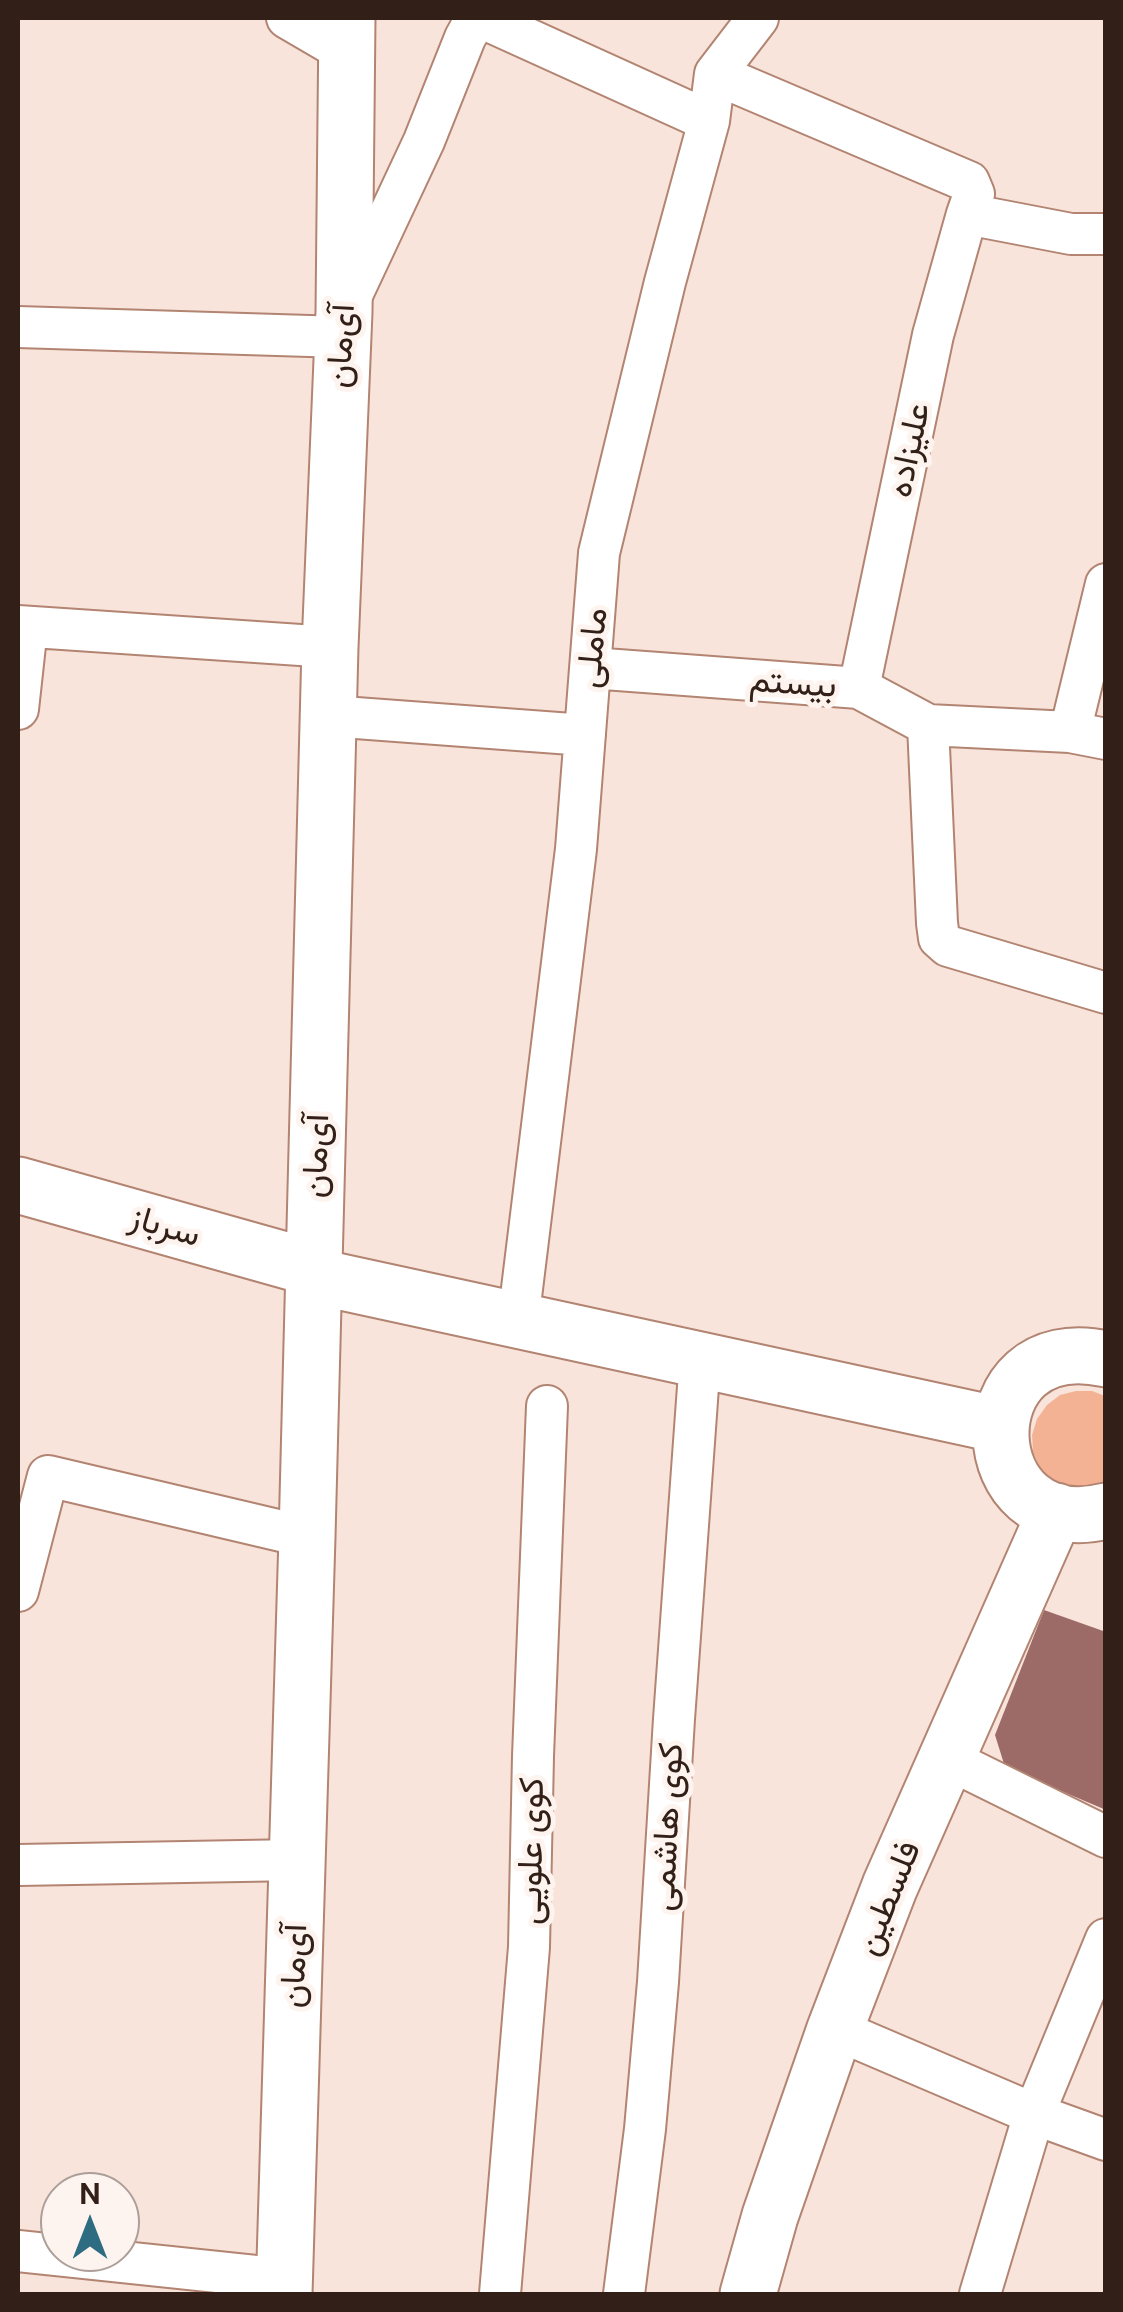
<!DOCTYPE html>
<meta charset="utf-8">
<style>
body{margin:0}
#map{position:relative;width:1123px;height:2312px;overflow:hidden;background:#f8e4db;font-family:"Public Sans",sans-serif}
canvas{display:block}
.frame{position:absolute;inset:0;border:20px solid #322018;pointer-events:none}
.north{position:absolute;left:40px;top:2172px;width:100px;height:100px;box-sizing:border-box;background:#fef4ef;border:2px solid #ac9f99;border-radius:50%;rotate:0deg;font-size:28px;font-weight:700;line-height:40px;text-align:center;color:#322018}
.north::after{content:'';display:block;margin:auto;width:35px;height:45px;background:#2e6c82;clip-path:polygon(50% 0,100% 100%,50% 72%,0 100%)}
</style>
<div id="map">
<canvas width="1123" height="2312"></canvas>
<div class="frame"></div>
<div class="north">N</div>
</div>
<script>
const context = document.querySelector('canvas').getContext('2d');
context.lineJoin = 'round';
function fill(path, color) { context.fillStyle = color; context.fill(path, 'evenodd'); }
function stroke(path, color, width, dash) { context.strokeStyle = color; context.lineWidth = width; context.lineCap = dash ? 'butt' : 'round'; context.setLineDash(dash || []); context.stroke(path); }
function drawText(font, color, halo, rows, align = 'center') {
  context.font = font + ' "Public Sans",Vazirmatn,sans-serif'; context.lineWidth = 10; context.setLineDash([]); context.textBaseline = 'middle'; context.strokeStyle = halo; context.fillStyle = color; for (const [text, x, y, turn = 0] of rows) {
    context.save(); context.translate(x, y); context.rotate((+turn || 0) * Math.PI / 180); context.textAlign = isNaN(turn) ? turn : align; if (halo) context.strokeText(text, 0, 0); context.fillText(text, 0, 0); context.restore();
  }
}
fill(new Path2D(`
 M1076,1391H1092L1105,1396V1485L1083,1491L1051,1480L1040,1468L1033,1452L1032,1435L1037,1419L1047,1405L1060,1395Z`), '#f4b294');
fill(new Path2D(`
 M1044,1610L1106,1632V1810L1005,1767L995,1735Z`), '#9c6b67');
const street = new Path2D(`
 M287,18L347,53
 M482,18L709,121
 M715,74L969,182L974,194L967,214L1071,234H1106
 M350,299L424,141L465,38L476,18
 M18,327L342,337
 M18,626L330,647
 M591,668L859,688L928,725L1070,732L1106,739
 M859,688L933,335L967,214
 M18,709L27,627
 M329,716L585,735
 M928,725L937,923L939,938L948,946L1106,993
 M1070,732L1106,584
 M520,1305L576,849L599,553L665,282L709,121L715,74L758,18
 M18,1591L48,1476L307,1537
 M948,1759L1106,1837
 M18,1865L297,1860
 M835,2029L1034,2114L1106,2140
 M18,2251L284,2279
 M500,2294L529,1947L533,1756L547,1406
 M624,2294L645,2129L658,1982L674,1719L700,1359
 M980,2294L1034,2114L1106,1939`);
const secondary = new Path2D(`
 M18,1185L313,1268L332,1280L1000,1425
 M1106,1359C962,1327 970,1545 1106,1511
 M284,2294L307,1537L330,647L344,312L347,18
 M748,2294L770,2216L835,2029L890,1886L1056,1511`);
stroke(street, '#b28471', 44);
stroke(secondary, '#b28471', 59);
stroke(street, '#fff', 40);
stroke(secondary, '#fff', 55);
drawText('35px', '#322018', '#fef4ef', [
 ["آی‌مان",341,346,-87],
 ["علیزاده",909,450,-78],
 ["ماملی",592,648,-85],
 ["بیستم",793,683,4],
 ["آی‌مان",316,1156,-88],
 ["سرباز",165,1226,16],
 ["کوی هاشمی",667,1827,-87],
 ["کوی علویی",531,1851,-89],
 ["فلسطین",888,1898,-68],
 ["آی‌مان",294,1966,-88]
]);
</script>
